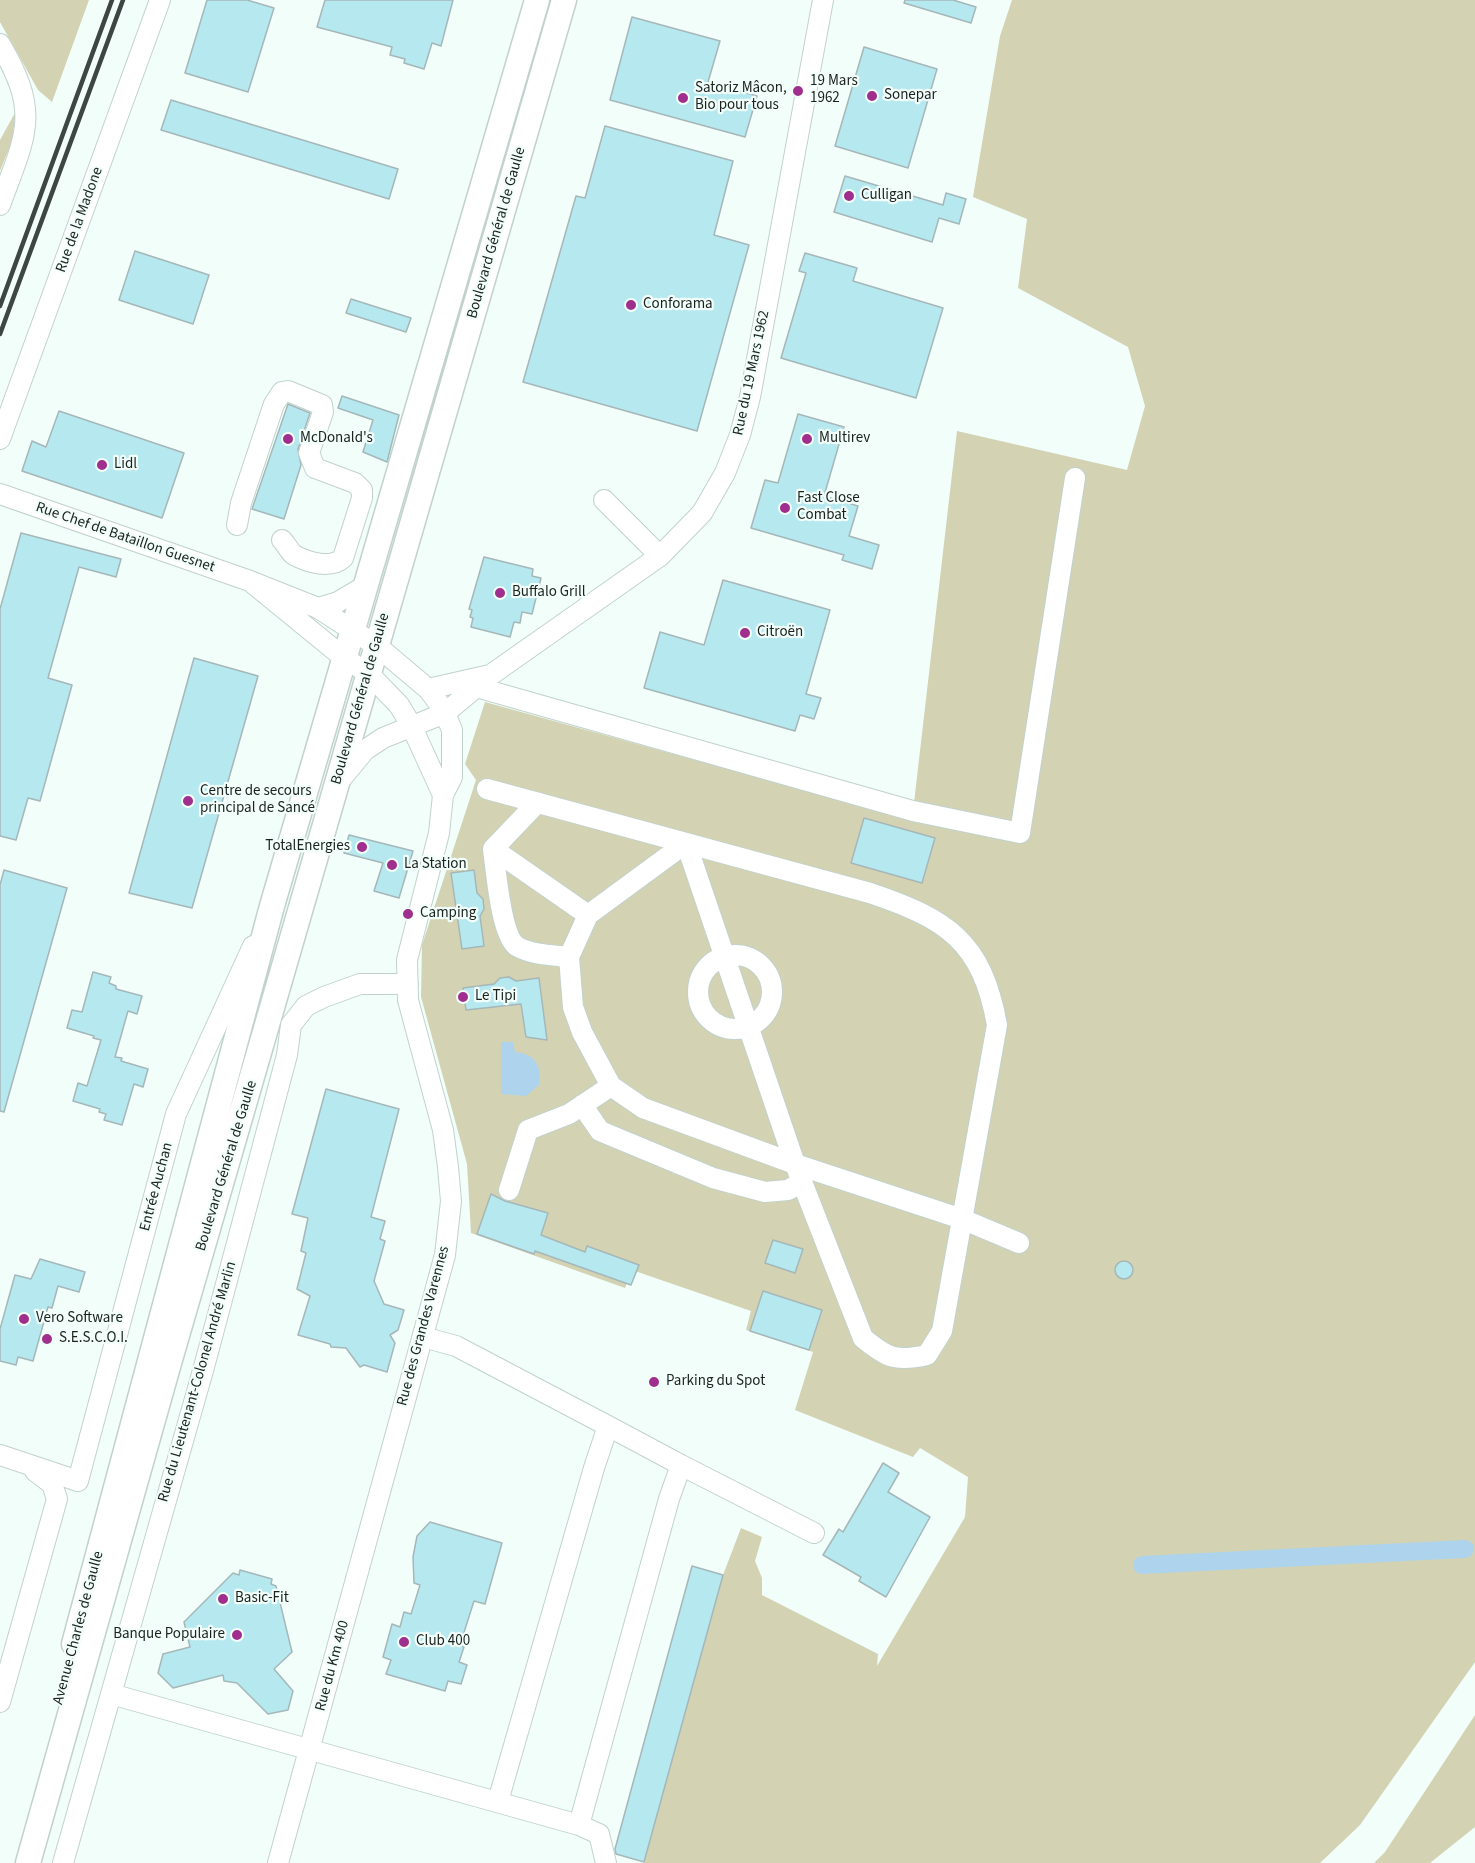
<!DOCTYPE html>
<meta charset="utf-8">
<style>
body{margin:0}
canvas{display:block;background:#f1fefa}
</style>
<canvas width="1475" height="1863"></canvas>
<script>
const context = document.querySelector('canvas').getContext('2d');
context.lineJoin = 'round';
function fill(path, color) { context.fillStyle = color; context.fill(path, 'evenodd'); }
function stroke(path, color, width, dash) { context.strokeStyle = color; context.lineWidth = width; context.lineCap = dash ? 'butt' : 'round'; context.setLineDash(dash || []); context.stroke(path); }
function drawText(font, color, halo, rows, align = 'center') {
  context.font = font + ' "Source Sans 3",sans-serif'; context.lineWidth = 4.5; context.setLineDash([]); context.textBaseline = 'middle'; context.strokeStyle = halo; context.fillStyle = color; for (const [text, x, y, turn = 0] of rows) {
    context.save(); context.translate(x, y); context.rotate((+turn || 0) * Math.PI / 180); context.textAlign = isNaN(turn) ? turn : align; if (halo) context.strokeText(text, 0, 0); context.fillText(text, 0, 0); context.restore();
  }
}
fill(new Path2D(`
 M0,0H89L52,102L38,90L0,22Z
 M1012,0H1475V1662L1360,1825L1320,1863H644L723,1575L741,1528L762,1537L755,1561L762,1578V1595L878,1654L877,1666L965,1517L968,1477L920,1448L913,1457L795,1410L813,1352L746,1330L751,1311L632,1270L625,1288L471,1233L467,1164L421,997L422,945L476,780L465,764L485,702L912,820L957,431L1127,470L1145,406L1128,347L1018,288L1027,219L973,197L1000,36Z
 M16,111L12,141L0,171V140Z
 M1475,1715V1827L1430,1863H1374L1385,1852Z`), '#d3d3b3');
fill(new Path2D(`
 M501,1042H513L515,1052C535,1054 542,1065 539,1085L526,1096L501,1094Z`), '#aed3ec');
stroke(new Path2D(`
 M1142,1565L1465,1549`), '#aed3ec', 18);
const building = new Path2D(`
 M207,0H247L274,8L248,92L185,73Z
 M325,0H453L441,46L432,43L424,69L404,63L405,59L390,55L392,47L317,27Z
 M905,0H953L976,7L971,23L904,3Z
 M632,17L720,41L708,82L757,96L745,137L610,100Z
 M864,47L937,69L908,168L835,146Z
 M171,100L398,169L389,199L161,130Z
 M605,126L733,161L714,235L749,245L697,431L523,382L576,196L585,198Z
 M845,176L943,205L946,193L966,199L959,224L939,218L932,242L834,212Z
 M135,251L209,275L193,324L119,300Z
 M805,253L857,268L853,281L943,308L916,398L781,358L806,273L799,271Z
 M351,299L411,318L406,332L346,313Z
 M342,396L399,415L387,462L363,452L373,420L338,408Z
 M288,404L310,413L298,449L301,465L284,519L252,509Z
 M59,411L184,453L162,518L22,471L32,441L46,447Z
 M798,414L844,427L824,496L858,506L849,536L879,545L872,569L842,560L844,555L751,528L765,480L778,483Z
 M21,533L121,559L116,577L79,567L48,678L72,685L40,801L28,798L16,840L0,836V609Z
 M484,557L533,569L532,576L541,578L532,614L522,612L520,623L514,622L510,637L471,627L473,618L470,617L472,610L469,609Z
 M723,580L830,610L806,694L821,698L814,719L800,715L795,731L644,688L660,632L704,645Z
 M194,658L258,676L192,908L129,893Z
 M864,818L935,838L922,883L851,863Z
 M349,835L413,851L399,898L374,891L383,863L344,853Z
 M4,870L67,888L4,1112L0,1111V885Z
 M474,870L477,893L483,899L484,909L480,916L484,946L462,949L451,873Z
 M93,972L111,977L109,983L116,986V989L142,996L137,1014L128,1011L115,1057L122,1058L121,1061L148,1069L143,1087L134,1084L122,1125L104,1120L106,1114L99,1112L100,1109L73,1101L78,1083L87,1086L101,1040L93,1038L94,1036L67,1028L72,1010L82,1012Z
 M509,977L516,981L539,978L547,1040L526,1037L521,1004L466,1010L463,988L494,984L500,978Z
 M326,1089L399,1109L371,1217L385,1221L380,1239L385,1241L374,1281L384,1304L404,1310L398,1330L390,1335L395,1343L387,1372L364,1365L360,1367L346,1348L331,1347L330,1344L298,1335L310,1296L297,1289L306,1253L301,1251L308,1218L292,1214Z
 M491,1194L505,1201L548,1213L541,1235L585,1252L587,1246L639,1265L631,1285L535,1251L534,1254L477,1234Z
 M773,1240L803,1249L795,1273L765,1263Z
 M40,1259L85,1272L79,1292L58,1286L52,1308L48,1307L33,1361L18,1357L16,1365L0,1361V1329L15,1275L31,1279Z
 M1115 1270a9 9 0 1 1 18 0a9 9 0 1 1-18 0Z
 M763,1291L822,1310L809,1350L750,1331Z
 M883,1463L899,1473L888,1492L930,1517L886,1597L859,1581L861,1577L823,1555L839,1529L843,1532Z
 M430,1522L502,1543L485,1604L474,1601L460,1645L464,1647L459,1662L467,1665L461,1684L448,1681L445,1691L386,1674L391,1660L383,1657L392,1624L400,1627L404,1612L411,1614L420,1585L414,1583L413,1557L417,1536Z
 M692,1566L723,1575L644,1862L616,1854L615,1849Z
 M240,1570L272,1579L271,1584L276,1586L292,1652L274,1669L293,1691L288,1710L268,1714L237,1683L224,1681L223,1675L173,1688L158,1673L163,1654L190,1647L184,1622L233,1573L239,1575Z`);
fill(building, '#b6e9ef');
stroke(building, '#a5b7b9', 1.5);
const minor = new Path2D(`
 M0,44C41,114 26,134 0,205
 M0,439L160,0
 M0,494L250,581
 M604,500L660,556
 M237,525L241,503L274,404L282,392L288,391L322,405L323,412L309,453L315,468L355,483L362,490V498L343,558C331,569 309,563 294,555C290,552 286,544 282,540
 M365,586L338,602L318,608L250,581L343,657L369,674L399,705L411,725L443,795
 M476,687L913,811L1020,833L1075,478
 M428,689L490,675
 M340,780L365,750L383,738L445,713L492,674L660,556L702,513L725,473L740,435L750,397L823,0
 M487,789L870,893C947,919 982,941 997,1025L942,1331L927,1355C896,1362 887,1358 863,1338L795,1164L643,1108L611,1086L582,1032L573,1007L569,957L588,915L493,849L537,803
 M493,849C496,870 501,938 518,947C533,955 552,955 569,957
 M588,915L686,843L795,1164L962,1219L1019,1243
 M698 992a37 37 0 1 1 74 0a37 37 0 1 1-74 0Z
 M582,1105L600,1131L713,1178L765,1192L788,1190L802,1182
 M509,1190L528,1130L569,1114L611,1086
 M423,1337L456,1346L608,1426
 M0,1455L78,1481L176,1114L253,946
 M111,1694L579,1825L669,1499L681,1465L814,1533
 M0,1702L57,1499L52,1484L35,1471
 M498,1801L594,1468L608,1426L681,1465
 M579,1825L599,1834L606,1863
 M63,1863L204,1367L287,1055L291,1025L306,1006L324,997L360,984H408
 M278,1863L445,1255L451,1201L448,1167L443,1130L408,1000L407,960L439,833L443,795L452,777V730L443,709L428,689L377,646L318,608`);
const major = new Path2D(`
 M74,1644L272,906L537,0
 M28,1863L169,1363L564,0`);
stroke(minor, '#c1d2cc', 22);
stroke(major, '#c1d2cc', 27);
stroke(minor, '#fff', 20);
stroke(major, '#fff', 24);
stroke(new Path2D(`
 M0,306L112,0
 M0,334L123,0`), '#3e4643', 4.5);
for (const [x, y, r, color] of [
 [798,91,6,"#9f2e8c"],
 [872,96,6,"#9f2e8c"],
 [683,98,6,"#9f2e8c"],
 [849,196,6,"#9f2e8c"],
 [631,305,6,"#9f2e8c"],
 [288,439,6,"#9f2e8c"],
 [807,439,6,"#9f2e8c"],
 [102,465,6,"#9f2e8c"],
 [785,508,6,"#9f2e8c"],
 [500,593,6,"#9f2e8c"],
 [745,633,6,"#9f2e8c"],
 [188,801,6,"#9f2e8c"],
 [362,847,6,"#9f2e8c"],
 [392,865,6,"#9f2e8c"],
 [408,914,6,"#9f2e8c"],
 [463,997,6,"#9f2e8c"],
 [24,1319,6,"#9f2e8c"],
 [47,1339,6,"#9f2e8c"],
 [654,1382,6,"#9f2e8c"],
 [223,1599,6,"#9f2e8c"],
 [237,1635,6,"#9f2e8c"],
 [404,1642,6,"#9f2e8c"]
]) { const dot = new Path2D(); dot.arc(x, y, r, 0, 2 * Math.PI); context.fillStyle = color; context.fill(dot); stroke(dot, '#f1fefa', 2); }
drawText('15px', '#1b211f', '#f1fefa', [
 ["19 Mars",810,82],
 ["1962",810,99],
 ["Satoriz Mâcon,",695,89],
 ["Bio pour tous",695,106],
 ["Sonepar",884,96],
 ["Culligan",861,196],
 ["Conforama",643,305],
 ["McDonald's",300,439],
 ["Multirev",819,439],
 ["Lidl",114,465],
 ["Fast Close",797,499],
 ["Combat",797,516],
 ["Buffalo Grill",512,593],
 ["Citroën",757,633],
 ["Centre de secours",200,792],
 ["principal de Sancé",200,809],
 ["TotalEnergies",350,847,"right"],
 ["La Station",404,865],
 ["Camping",420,914],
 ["Le Tipi",475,997],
 ["Vero Software",36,1319],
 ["S.E.S.C.O.I.",59,1339],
 ["Parking du Spot",666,1382],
 ["Basic-Fit",235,1599],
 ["Banque Populaire",225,1635,"right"],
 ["Club 400",416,1642]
], 'left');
drawText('15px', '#1b211f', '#f1fefa', [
 ["Rue de la Madone",80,220,-70],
 ["Boulevard Général de Gaulle",497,233,-74],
 ["Rue du 19 Mars 1962",752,373,-78],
 ["Rue Chef de Bataillon Guesnet",125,538,19],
 ["Boulevard Général de Gaulle",361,699,-74],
 ["Boulevard Général de Gaulle",227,1166,-73],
 ["Entrée Auchan",157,1187,-75],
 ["Rue des Grandes Varennes",424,1326,-75],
 ["Rue du Lieutenant-Colonel André Marlin",198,1382,-74],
 ["Avenue Charles de Gaulle",79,1628,-75],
 ["Rue du Km 400",333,1666,-75]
]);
</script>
